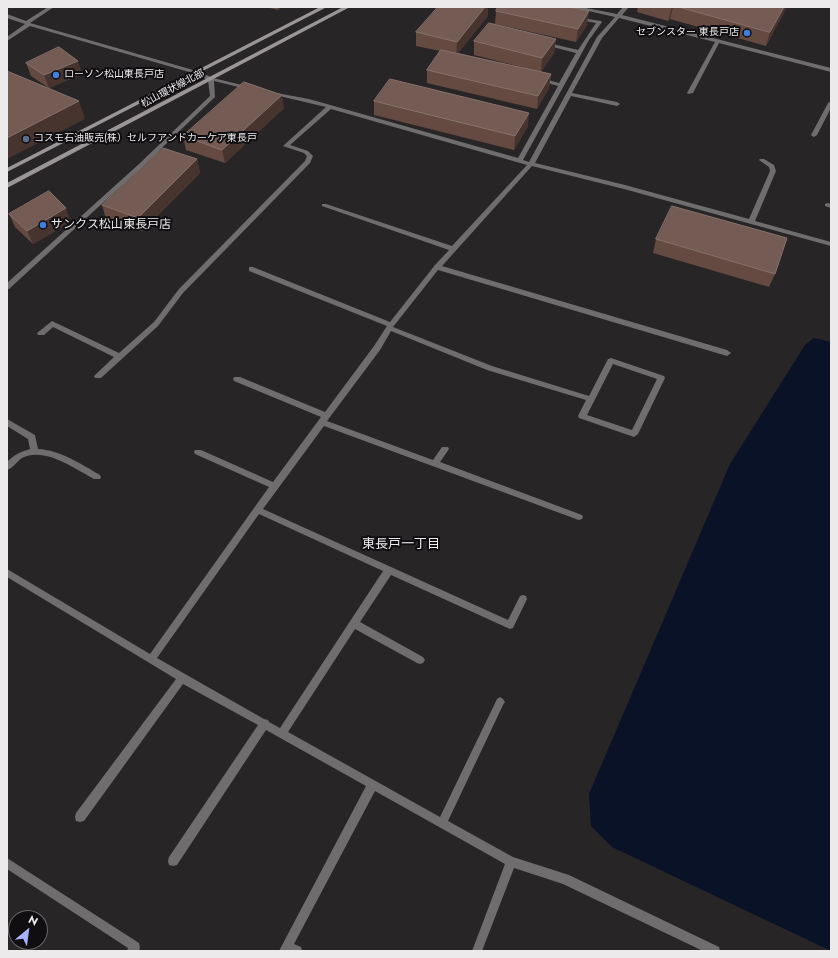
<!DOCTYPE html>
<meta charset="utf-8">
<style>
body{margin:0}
#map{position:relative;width:838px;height:958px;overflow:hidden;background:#282527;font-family:Jost,sans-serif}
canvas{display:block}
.frame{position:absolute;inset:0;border:8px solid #eceaeb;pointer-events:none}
.north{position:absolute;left:8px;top:910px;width:40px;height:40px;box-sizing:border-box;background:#100e10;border:1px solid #686668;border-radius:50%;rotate:29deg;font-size:11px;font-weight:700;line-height:16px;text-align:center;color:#eceaeb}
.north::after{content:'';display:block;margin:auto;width:14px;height:18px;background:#a9b0fc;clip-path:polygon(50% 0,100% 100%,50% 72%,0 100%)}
</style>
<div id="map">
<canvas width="838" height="958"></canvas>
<div class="frame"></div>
<div class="north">N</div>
</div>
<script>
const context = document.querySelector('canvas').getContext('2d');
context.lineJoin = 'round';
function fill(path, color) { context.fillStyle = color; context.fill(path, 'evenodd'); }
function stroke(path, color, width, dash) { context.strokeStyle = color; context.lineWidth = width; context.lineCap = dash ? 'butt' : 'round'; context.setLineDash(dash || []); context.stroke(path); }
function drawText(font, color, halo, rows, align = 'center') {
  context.font = font + ' Jost,"Noto Sans JP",sans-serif'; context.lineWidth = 4; context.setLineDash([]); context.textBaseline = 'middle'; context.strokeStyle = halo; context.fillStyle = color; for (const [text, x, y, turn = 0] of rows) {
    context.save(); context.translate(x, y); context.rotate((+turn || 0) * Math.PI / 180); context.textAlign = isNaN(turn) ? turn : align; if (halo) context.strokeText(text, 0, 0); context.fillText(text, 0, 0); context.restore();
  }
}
fill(new Path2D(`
 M814,338L831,342V951L612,847L591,826L589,794L730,464L805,345Z`), '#091226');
fill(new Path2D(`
 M48,7H54L30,23L200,72L213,78L254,88L251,90L214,81L215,97L143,166L9,289H7V283L139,164L210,96L208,80L196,74L30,26L7,41V37L25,24L7,18V14L26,21Z
 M571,7H581L617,14L623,7H629L622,15L831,68V72L719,43L693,93L688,94L687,93L715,42L619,18L602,38L572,93L617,102L620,104L617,106L571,96L535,163L625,185L749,219L770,171L769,167L759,160L760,159H764L774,165L776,171L755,221L831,242V246L624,189L532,166L442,266L727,350L731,353L727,356L438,270L393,327L492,366L589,396L608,359L611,358L664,376L665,378L638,434L634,437L579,418L578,416L586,400L487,370L391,331L380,350L327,421L433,460L442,447H448L449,449L440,462L582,515L583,517L582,519L579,520L576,519L324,426L263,509L508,620L520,596L523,595L526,596L527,599L513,628L510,629L391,575L360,622L423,657L425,660L423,663L420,664L417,663L355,629L288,732L440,817L497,699L500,697L503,699L505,702L503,705L448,821L513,857L569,875L719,947L720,951H703L563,884L514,868L482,951H472L505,864L375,791L294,944L301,947L302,951H279L366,786L266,730L177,865L173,866L169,865L168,861L169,857L258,725L183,684L84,821L80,822L76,821L75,817L76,813L176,679L7,577V569L150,654L269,487L195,454L194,452L195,450H201L273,482L321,417L234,381L233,379L234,377H240L325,412L374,346L387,326L249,271V267H253L390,322L435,265L449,250L322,206V204H326L452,246L527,165L331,109L290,145L308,151L313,156L310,163L183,293L158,326L101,378H95L94,376L114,357L53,327L44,335H38L37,333L52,321L119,353L154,322L179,289L305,161L307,156L304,153L283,146L326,107L271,94V92L309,99L518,158L558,86L538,80L541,78L559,83L576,53L541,44L544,42L578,50L596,23L575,19V17L601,21L602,22L589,40L523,160L529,162L597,37L615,17ZM613,364L657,379L632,430L587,415ZM259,514L383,571L280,728L269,722L268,720L264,719L157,658Z
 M831,101V108L817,135L814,137L812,136L811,135L828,103Z
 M827,203L831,204V208L825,206V204Z
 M7,419L35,435L38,449C60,450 81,464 100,475L101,477L100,479H94C75,469 47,448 24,457C17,460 14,468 7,470V462C14,455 20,452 30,449L28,439L7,426Z
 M7,858L139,943L140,947L139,951H127L128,948L7,869Z`), '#706d6e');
fill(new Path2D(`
 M320,7H327L7,172V168Z
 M343,7H350L7,188V183Z`), '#9a9697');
fill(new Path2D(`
 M266,7H282L278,10Z
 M638,7H787L766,46L670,19L668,21L637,12Z
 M496,11L587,25L576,42L495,24Z
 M488,16L458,53L551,74L549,88L537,109L427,83V70L440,51L416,46V32Z
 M556,39L554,53L541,72L474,55V41Z
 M26,63L82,74L49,88L31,76Z
 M374,101L528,126L514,150L374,115Z
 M284,108L225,163L186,150L183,136Z
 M197,159L200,173L142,231L106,219L102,205Z
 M9,214L71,222L33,244L15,227Z
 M656,239L775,274L769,287L653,253Z`), '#654a41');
fill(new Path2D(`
 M278,7H282L278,10Z
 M485,7H488V16L456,56L457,42Z
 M672,7H673L670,19L668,21Z
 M784,7H787L766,46L770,32Z
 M589,11L587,25L576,42L578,29Z
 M556,39L554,53L541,72L542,58Z
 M78,61L82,74L49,88L44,75Z
 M551,74L549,88L537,109L538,96Z
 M282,95L284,108L225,163L222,150Z
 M79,101L85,119L7,159V138Z
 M529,113L528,126L514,150L515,136Z
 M197,159L200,173L142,231L138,218Z
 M66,208L71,222L33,244L27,231Z`), '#47342f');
const building = new Path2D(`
 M438,7H485L457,42L416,32Z
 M498,7H569L589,11L578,29L496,11Z
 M679,7H784L770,32Z
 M489,23L556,39L542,58L474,41Z
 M59,47L78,61L44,75L26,63Z
 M441,50L551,74L538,96L427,70Z
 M7,71L79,101L7,138Z
 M390,79L529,113L515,136L374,101Z
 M244,82L282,95L222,150L183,136Z
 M163,148L197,159L138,218L102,205Z
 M49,191L66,208L27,231L9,214Z
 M672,206L787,238L775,274L656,239Z`);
fill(building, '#745b53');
stroke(building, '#86726b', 1);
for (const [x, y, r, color] of [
 [747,33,4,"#3f7fe0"],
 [56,75,4,"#3f7fe0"],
 [26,139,4,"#5c6f8a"],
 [43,225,4,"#3f7fe0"]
]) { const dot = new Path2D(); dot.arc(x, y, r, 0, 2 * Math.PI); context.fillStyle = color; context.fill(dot); stroke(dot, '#100e10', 1.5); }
drawText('10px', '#eceaeb', '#100e10', [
 ["セブンスター 東長戸店",739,33,"right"],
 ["ローソン松山東長戸店",64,75],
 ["コスモ石油販売(株）セルフアンドカーケア東長戸",34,139]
], 'left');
drawText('10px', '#eceaeb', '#100e10', [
 ["松山環状線北部",173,89,-28]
]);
drawText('12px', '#eceaeb', '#100e10', [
 ["サンクス松山東長戸店",51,225]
], 'left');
drawText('13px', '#eceaeb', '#100e10', [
 ["東長戸一丁目",401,545]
]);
</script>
